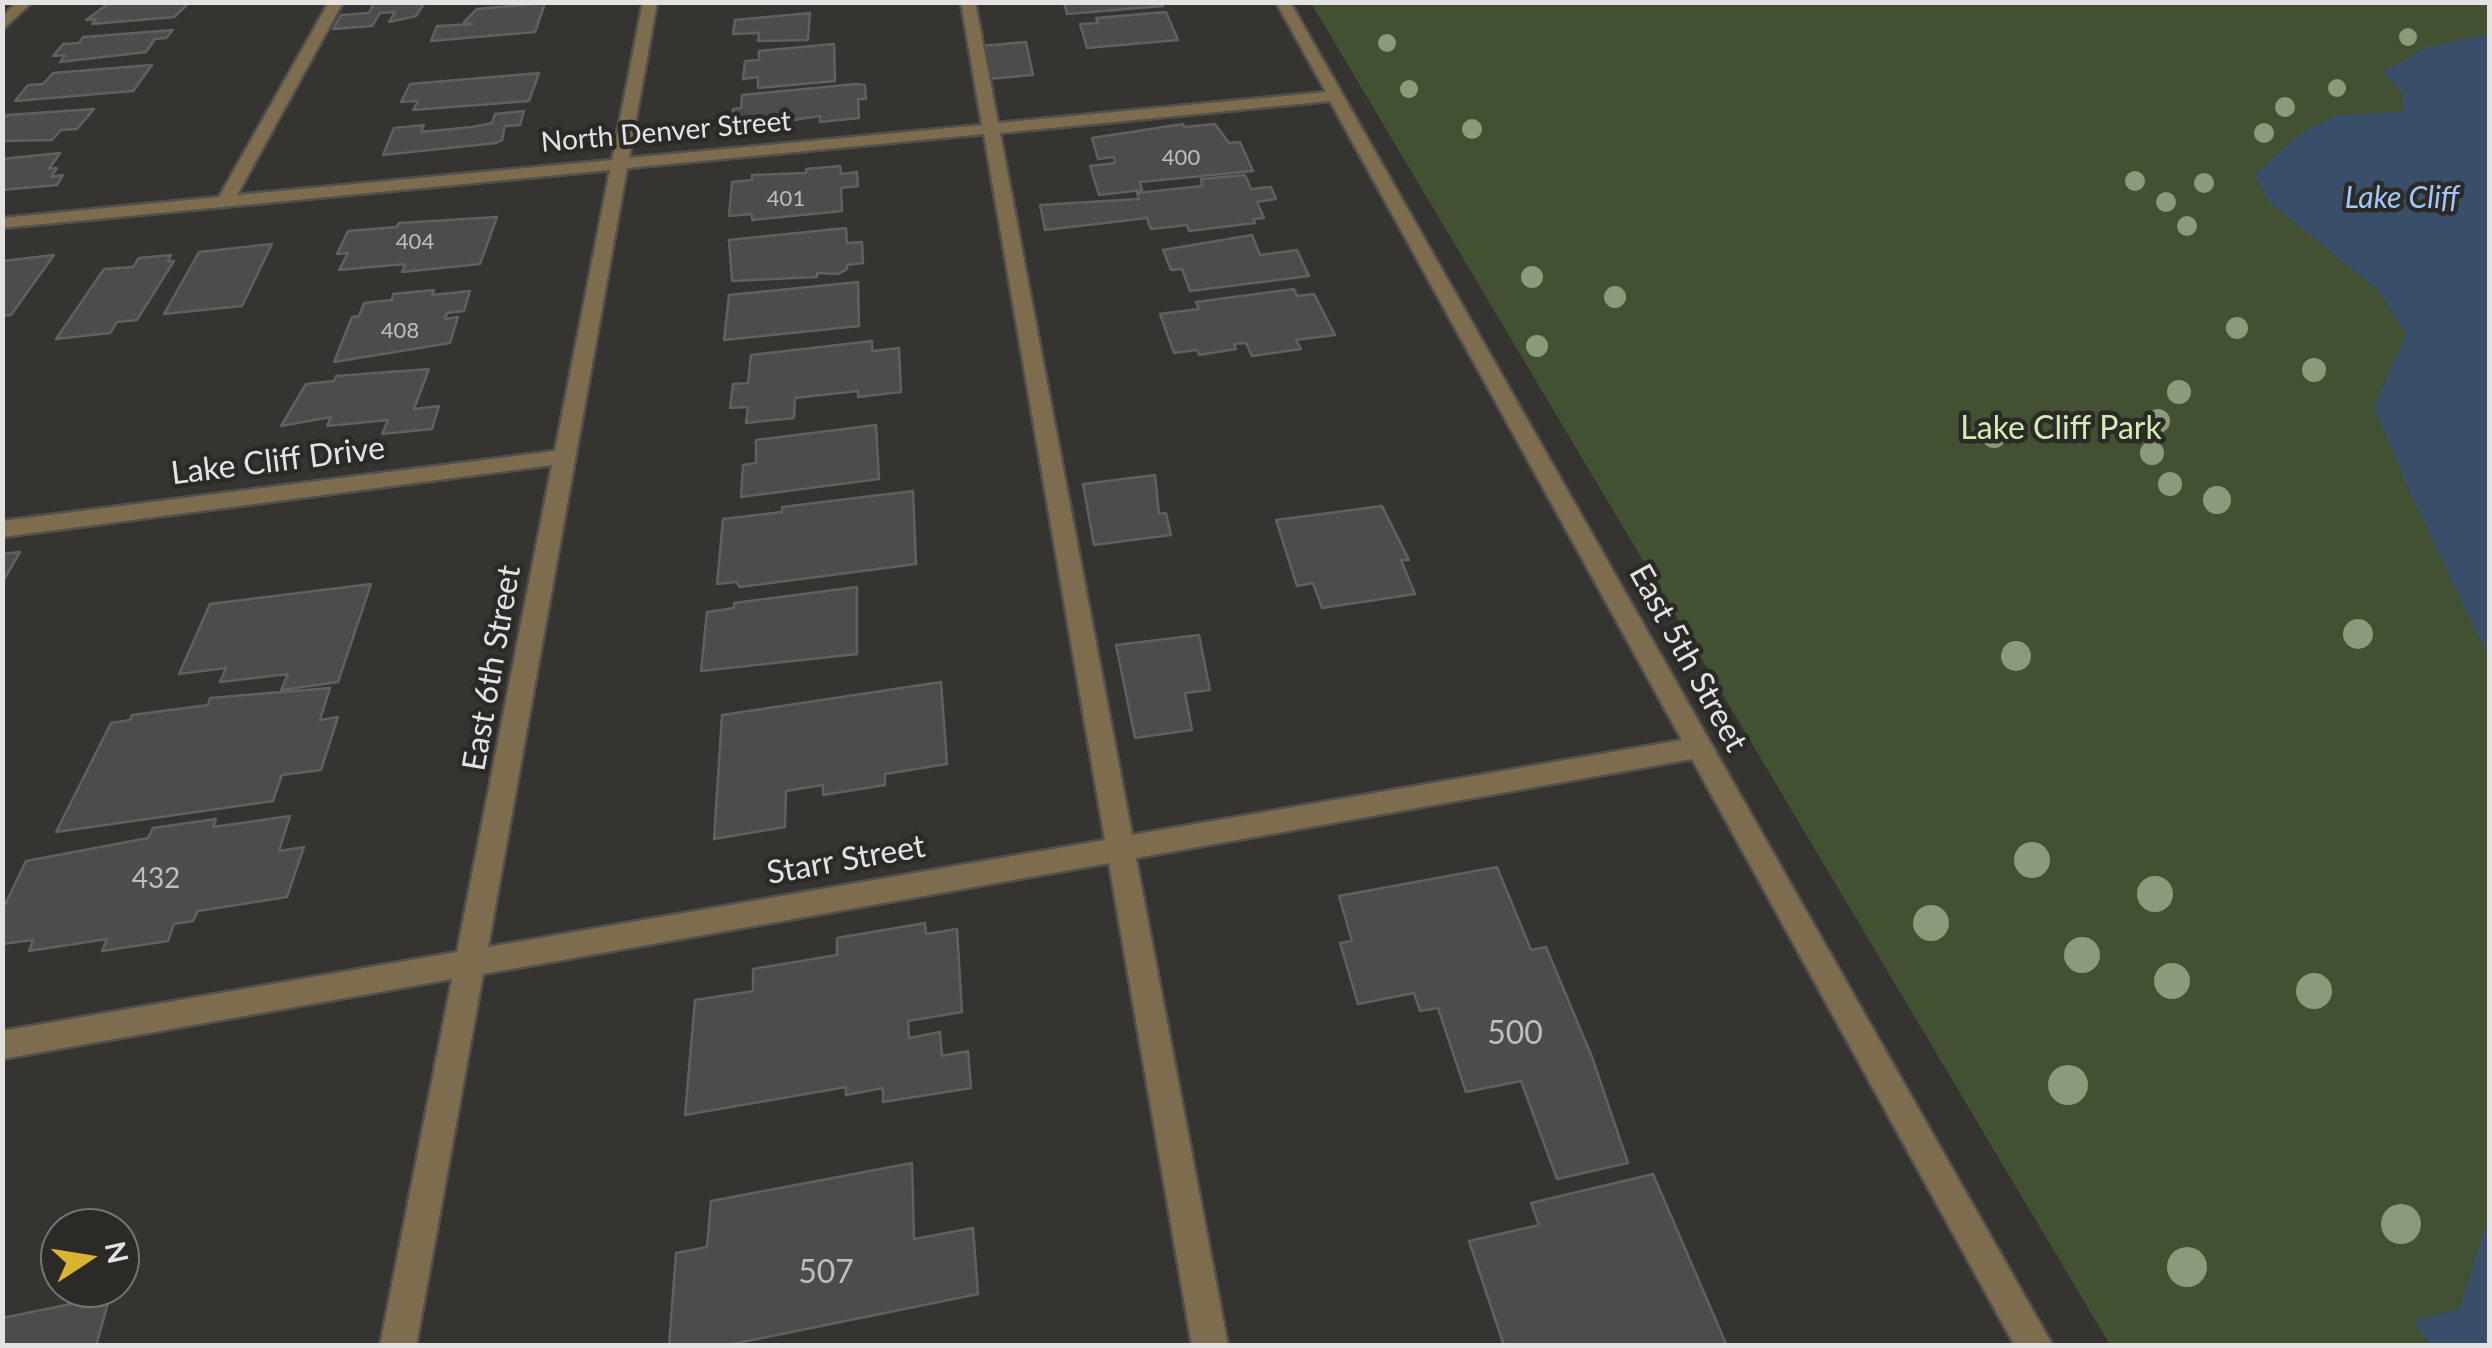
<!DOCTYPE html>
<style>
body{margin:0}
#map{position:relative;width:2492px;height:1348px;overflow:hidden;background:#353431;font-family:Lato,sans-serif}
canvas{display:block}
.frame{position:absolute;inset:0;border:5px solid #e4e3e2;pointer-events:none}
.north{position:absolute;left:40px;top:1208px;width:100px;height:100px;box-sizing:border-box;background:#2b2a27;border:2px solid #757472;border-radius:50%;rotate:78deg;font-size:28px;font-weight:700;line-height:40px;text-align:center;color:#e4e3e2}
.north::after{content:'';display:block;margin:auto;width:35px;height:45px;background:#d9b334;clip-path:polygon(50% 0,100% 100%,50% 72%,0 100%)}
</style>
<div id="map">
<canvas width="2492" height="1348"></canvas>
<div class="frame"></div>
<div class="north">N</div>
</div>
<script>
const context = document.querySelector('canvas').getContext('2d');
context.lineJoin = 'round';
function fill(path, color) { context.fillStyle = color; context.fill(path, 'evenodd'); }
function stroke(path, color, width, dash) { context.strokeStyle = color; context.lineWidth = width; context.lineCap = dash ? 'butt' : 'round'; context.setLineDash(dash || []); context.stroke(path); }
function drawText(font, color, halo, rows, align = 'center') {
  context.font = font + ' Lato,sans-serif'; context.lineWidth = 9; context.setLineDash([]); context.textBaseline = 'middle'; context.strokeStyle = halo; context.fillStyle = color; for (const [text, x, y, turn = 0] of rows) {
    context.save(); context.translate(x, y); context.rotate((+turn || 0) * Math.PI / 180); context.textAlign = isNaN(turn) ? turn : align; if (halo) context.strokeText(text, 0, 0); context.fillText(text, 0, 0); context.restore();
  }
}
fill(new Path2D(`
 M1311,3H2489V1345H2110Z`), '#435133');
fill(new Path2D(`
 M2489,34H2490L2489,658L2411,495L2374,407L2406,334L2378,290L2269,202L2254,174L2306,130L2335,116L2404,111L2402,92L2383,72L2427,47Z
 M2489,1213V1345H2431L2413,1321L2460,1308Z`), '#394e69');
const building = new Path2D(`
 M190,2L174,17L92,24L96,19L86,20L109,3Z
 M425,2L416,16L389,22L395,12L380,13L372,26L333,29L341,15L369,13L374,3Z
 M1064,2H1162L1163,6L1067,14Z
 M545,3L535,32L431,41L437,26L472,24L464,22L477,9Z
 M1166,12L1178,40L1087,48L1080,24L1098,23L1096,18Z
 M810,13L808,40L758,41L759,33L733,34L735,20Z
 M173,30L166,38L155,39L146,52L60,62L65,55L53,56L63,44L79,43L83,37Z
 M1026,42L1033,75L988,79L981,46Z
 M834,44L835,81L758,88V77L743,79L745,61L759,60V51Z
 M152,65L133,91L15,101L28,85L43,84L53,73Z
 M539,73L529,101L413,110L418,101L401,102L410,84Z
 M856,84L865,85L866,99H858L859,118L820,122V116L739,128L740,117L733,118V109L741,108L742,95Z
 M94,109L77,129L61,130L52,140L2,141V120L7,115Z
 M524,111L520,125L505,126L502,140L496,143L383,155L394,128L424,125L421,132L472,127L492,123L495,114Z
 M1183,124L1184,127L1215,124L1229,143L1240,142L1253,171L1140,182L1142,190L1099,195L1090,166L1115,163L1114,157L1098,159L1092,138Z
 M60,153L49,169L57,168L51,177L63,175L57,185L2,190V159Z
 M840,166L841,174L857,172L858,186L841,188L842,211L752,220V214L729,216L732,182L752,180V175L806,173V169Z
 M1245,175L1251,189L1271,187L1276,199L1257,202L1264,218L1253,219L1255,223L1189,231L1187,225L1151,229L1147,218L1045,230L1040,205L1139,199L1137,193L1202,186L1201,179Z
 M497,217L480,264L402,272L405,264L339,270L348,253L337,254L348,231L396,227L399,223Z
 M846,228L847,243L862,242L863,263L847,265V269L838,274L817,273V277L732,281L729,240Z
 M1252,235L1260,255L1297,250L1309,276L1190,291L1182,269L1171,270L1163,250Z
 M272,244L242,306L164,314L199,252Z
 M54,255L11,315L2,316V261Z
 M171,255L168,261H174L137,320L117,322L110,333L56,339L104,269L133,267L139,258Z
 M858,282L859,326L724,340L729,295Z
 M1294,289L1297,296L1314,294L1335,335L1296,340L1301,349L1252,356L1246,343L1234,344L1236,349L1199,355L1197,350L1174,353L1160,314L1199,309L1196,302Z
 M434,290L432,295L470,291L464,311L447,313L445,319L458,317L450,343L334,362L352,317L359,316L364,303L392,300L393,294Z
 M872,341V351L899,348L901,392L858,397V391L795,398L794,418L746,423L748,407L730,408L733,384L748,383L751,355Z
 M429,369L414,409L439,406L432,429L382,434L388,420L327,426L331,417L281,426L306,384L334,381L336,376Z
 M876,425L879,479L741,497L743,465L756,463V440Z
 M1155,475L1159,514L1166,513L1171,535L1094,545L1083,484Z
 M913,491L916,564L740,587L736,582L717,584L723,519L782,512V507Z
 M1382,506L1409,560H1401L1415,594L1322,608L1313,583L1297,586L1276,520Z
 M20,552L2,583V554Z
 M371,584L338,682L281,690L288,674L220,682L226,668L179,674L210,604Z
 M857,587V654L701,671L707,612L734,608V603Z
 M1199,635L1210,690L1185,693L1192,730L1135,738L1116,645Z
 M941,682L947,764L885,774V785L823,795V785L786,791L785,827L714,839L722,715Z
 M330,688L320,720L338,717L321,770L282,775L273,801L56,832L111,723L130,720L132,715L208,705L210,698Z
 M290,816L279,851L304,847L287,897L198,911L193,921L174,924L168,941L102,951L107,939L29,951L33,940L2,944V911L26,861L148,838L153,828L216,819L213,827Z
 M1497,867L1531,950L1546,947L1592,1057L1628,1163L1557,1179L1521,1081L1466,1092L1438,1008L1420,1011L1414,993L1358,1004L1340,943L1352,941L1339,896Z
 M925,923L926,934L957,929L962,1012L908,1021L909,1038L940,1032L942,1056L968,1051L971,1088L883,1102V1088L846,1095V1087L685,1115L695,1000L753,991V969L837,955V938Z
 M912,1163L914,1239L973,1228L978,1294L723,1346H669L676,1253L707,1247L711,1201Z
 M1653,1174L1727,1346H1504L1469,1241L1539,1225L1531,1203Z
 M110,1296L96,1346H2V1318Z`);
fill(building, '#4d4b4c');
stroke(building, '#625f60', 2.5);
const minor = new Path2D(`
 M17,2H32L2,30V17Z
 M329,2H343L237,195L612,160L643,2H657L629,158L982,125L961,2H975L998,123L1326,92L1276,2H1290L2053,1346H2015L1692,759L1136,858L1228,1346H1192L1109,863L483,974L416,1346H380L452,979L2,1059V1031L457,952L552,465L2,537V521L555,451L610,170L2,228V218L219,197ZM1330,101L1682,740L1132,835L1000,133ZM984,134L1105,840L488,947L627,168Z`);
stroke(minor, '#51504d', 5);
fill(minor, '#7d6c4d');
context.fillStyle = '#8b9a78';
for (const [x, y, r] of [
 [2408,37,9],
 [1387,43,9],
 [2337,88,9],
 [1409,89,9],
 [2285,107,10],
 [1472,129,10],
 [2264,133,10],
 [2135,181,10],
 [2204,183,10],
 [2166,202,10],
 [2187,226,10],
 [1532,277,11],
 [1615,297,11],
 [2237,328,11],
 [1537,346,11],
 [2314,370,12],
 [2179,392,12],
 [2158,421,12],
 [1994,436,12],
 [2152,453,12],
 [2170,484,12],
 [2217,500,14],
 [2358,634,15],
 [2016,656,15],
 [2032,860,18],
 [2155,894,18],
 [1931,923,18],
 [2082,955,18],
 [2172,981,18],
 [2314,991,18],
 [2068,1085,20],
 [2401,1224,20],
 [2187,1267,20]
]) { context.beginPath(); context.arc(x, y, r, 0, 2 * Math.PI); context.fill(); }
drawText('22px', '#bebdbc', null, [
 ["400",1181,158],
 ["401",786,199],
 ["404",415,242],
 ["408",400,331]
]);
drawText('28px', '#e4e3e2', '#2b2a27', [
 ["North Denver Street",666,132,-5]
]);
drawText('28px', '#bebdbc', null, [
 ["432",156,879]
]);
drawText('italic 30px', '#a0c7f8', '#2b2a27', [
 ["Lake Cliff",2402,198]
]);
drawText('32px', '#d2edb3', '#2b2a27', [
 ["Lake Cliff Park",2061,429]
]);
drawText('32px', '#e4e3e2', '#2b2a27', [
 ["Lake Cliff Drive",278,461,-7],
 ["East 5th Street",1688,658,61],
 ["East 6th Street",492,668,-80],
 ["Starr Street",846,860,-10]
]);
drawText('32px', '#bebdbc', null, [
 ["500",1515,1034],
 ["507",826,1273]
]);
</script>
